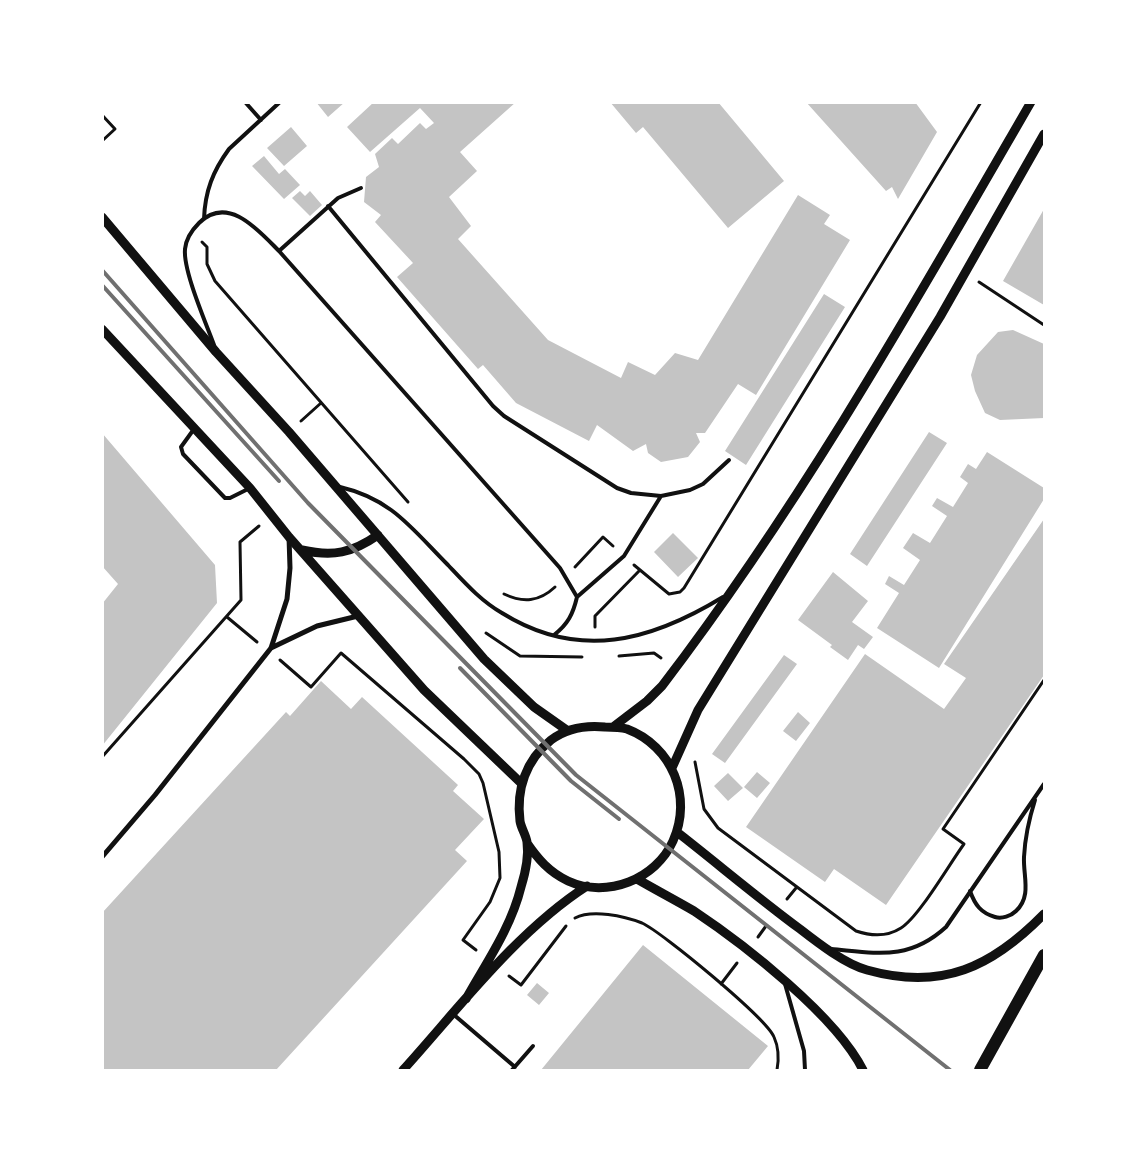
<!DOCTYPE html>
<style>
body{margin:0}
#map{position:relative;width:1147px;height:1173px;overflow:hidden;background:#fff;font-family:"Playfair Display",serif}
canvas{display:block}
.frame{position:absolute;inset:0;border:104px solid #fff;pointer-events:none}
</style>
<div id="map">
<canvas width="1147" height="1173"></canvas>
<div class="frame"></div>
</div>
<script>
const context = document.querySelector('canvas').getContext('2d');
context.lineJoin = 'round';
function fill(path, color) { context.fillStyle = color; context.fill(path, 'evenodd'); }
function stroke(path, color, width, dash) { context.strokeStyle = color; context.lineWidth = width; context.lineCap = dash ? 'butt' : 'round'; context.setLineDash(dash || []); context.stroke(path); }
fill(new Path2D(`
 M316,102H345L328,117Z
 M374,102H516L460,152L477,171L449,197L471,226L458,239L548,340L621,378L628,362L655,375L675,353L698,360L798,195L830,215L824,224L850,240L756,395L738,384L705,433H696L700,442L688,457L661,462L648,453L646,444L633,451L597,425L589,441L516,403L483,365L478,369L397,277L413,263L375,222L381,215L364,202L366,177L379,167L375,154L392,138L398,144L420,123L426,129L434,123L420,108L370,152L347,127Z
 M610,102H718L784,181L728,228L643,127L636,133Z
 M806,102H915L937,132L898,199L892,187L886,191Z
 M291,127L307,146L284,166L267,148Z
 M264,156L279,174L285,169L300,185L284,199L252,166Z
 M300,191L305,196L310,191L322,205L310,216L292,198Z
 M1044,209V305L1003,281Z
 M824,294L845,307L746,465L725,451Z
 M1013,330L1044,344V418L1000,420L985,413L975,391L971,375L977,355L998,332Z
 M929,432L947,443L867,566L850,554Z
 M102,433L215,565L217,603L102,746V604L118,584L102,566Z
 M987,452L1044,488V499L939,668L877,628L899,593L885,584L889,576L904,585L920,560L903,548L913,533L930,543L947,516L932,506L937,498L953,507L968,483L960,477L968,464L976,469Z
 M1044,519V675L886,905L834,869L825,882L746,827L865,654L944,709L966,678L944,664Z
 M673,533L698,558L678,577L654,552Z
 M833,572L868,601L852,622L873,637L864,649L858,645L848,660L830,647L832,645L798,620Z
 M784,655L797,664L725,763L712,754Z
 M321,681L351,709L362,697L458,785L453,791L484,819L455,850L467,861L276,1070H102V913L286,712L290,716Z
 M798,712L810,723L796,741L783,731Z
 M757,772L770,783L757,798L744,787Z
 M728,773L743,788L728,801L714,786Z
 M643,945L768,1046L748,1070H541Z
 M537,983L549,993L539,1005L527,995Z`), '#c4c4c4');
stroke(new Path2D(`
 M102,115L115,129L102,141
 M202,242L207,247V264L215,281L408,502
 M979,282L1044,325
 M301,421L321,403
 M634,565L669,594L680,592L684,588L981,102
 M575,567L603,537L613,546
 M504,594C523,603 539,602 555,587
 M227,617L257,642
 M595,627V616L640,570
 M486,633L520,656L582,657
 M619,656L654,653L661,658
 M280,660L311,687L341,653L464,759L479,774L483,783L499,852L500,878L490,902L463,940L476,950
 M102,757L241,600L240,542L259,526
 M695,762L704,809L718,828L856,931C871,936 887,937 901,928C919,917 950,863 964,844L943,829L1044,680
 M787,899L796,888
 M575,918C592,909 624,916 642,923C662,932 766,1018 774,1037C779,1048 779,1059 777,1070
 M758,937L766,926
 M509,976L521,985L566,926
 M721,984L737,963`), '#111', 3);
stroke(new Path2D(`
 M245,102L261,120
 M328,206L493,406L504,416L617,488L631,493L661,496L690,490L703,484L729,460
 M204,219C205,191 213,171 229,149L280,102
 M279,251L338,198L361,188
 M214,345C206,323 183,271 185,249C186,239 192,230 199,223C228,194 259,231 279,251L560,568L577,597C573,614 568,624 554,635
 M194,429L181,447L183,454L225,498H230L248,489
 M340,487C392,499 412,529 448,565C465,583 481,601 502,613C579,661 651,641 723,597
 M577,597L624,556L661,496
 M970,891C975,905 981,913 995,917C1002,919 1011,916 1016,911C1032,896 1023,876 1024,857C1025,837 1029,819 1035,800
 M831,949C877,953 909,961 946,927L1044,784
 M785,984L804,1051L805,1070
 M453,1014L515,1067
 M512,1070L533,1046`), '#111', 4);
stroke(new Path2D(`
 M271,648L317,626L358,616
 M102,857L155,795L271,648L287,599L290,568L289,537`), '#111', 5);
stroke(new Path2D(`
 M102,217L216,352L289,432L484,659L534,707L568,731
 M102,329L250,488L289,537L424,690L521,783
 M302,550C333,557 352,553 378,535
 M613,727L647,701L662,686C802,503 916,301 1031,102
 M672,768L698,710L940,317L1044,134
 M677,832C718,864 758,898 800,929C818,943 845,964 867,970C942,991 992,967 1044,914
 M637,879C656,890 675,900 694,911C745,945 836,1016 863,1070
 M466,999C486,963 511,928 521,887C525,874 529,856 527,842C526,835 521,828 520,821C516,789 526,760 551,740C567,728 585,725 605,727C612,727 620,727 627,729C672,746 693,797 673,841C656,879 607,899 568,881C549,872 538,859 527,843
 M403,1070C459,1008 517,931 587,886`), '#111', 9);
stroke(new Path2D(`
 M980,1070L1044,955`), '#111', 12);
stroke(new Path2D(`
 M102,270L308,503L576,775L950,1070
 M102,285L279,481
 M460,668L571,781L619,819`), '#707070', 4);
</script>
